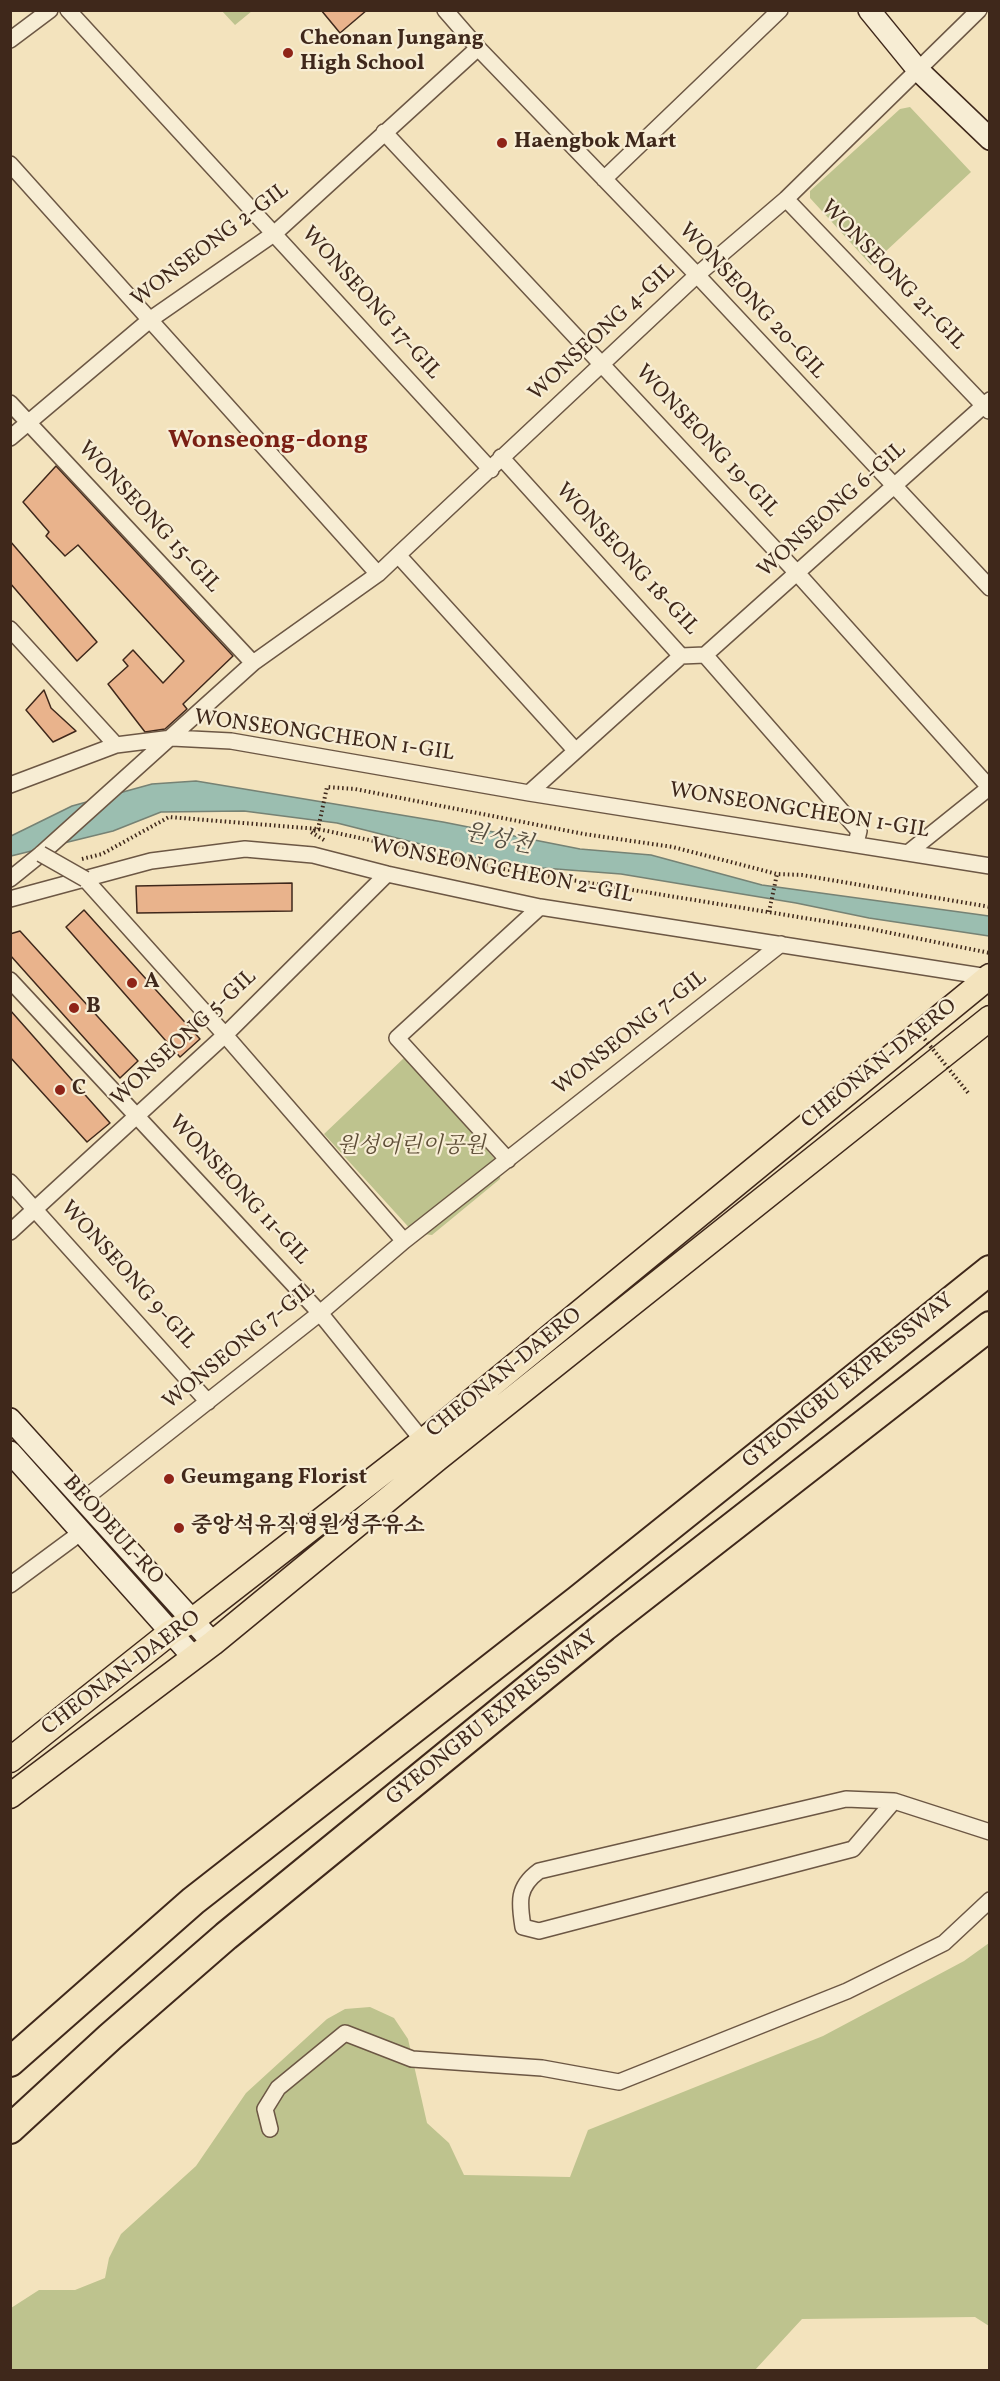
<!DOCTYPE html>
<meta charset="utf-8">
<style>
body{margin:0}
#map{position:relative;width:1000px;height:2381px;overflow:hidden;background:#f3e3bd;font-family:Vollkorn,serif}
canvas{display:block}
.frame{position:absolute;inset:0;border:12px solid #3f281b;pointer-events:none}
</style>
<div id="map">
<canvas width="1000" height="2381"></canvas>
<div class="frame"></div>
</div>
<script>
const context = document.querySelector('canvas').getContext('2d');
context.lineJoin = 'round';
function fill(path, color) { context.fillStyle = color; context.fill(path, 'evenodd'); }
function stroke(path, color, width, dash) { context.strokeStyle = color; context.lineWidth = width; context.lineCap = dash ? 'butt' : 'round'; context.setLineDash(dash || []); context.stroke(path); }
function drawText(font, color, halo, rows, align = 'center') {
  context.font = font + ' Vollkorn,"Noto Serif KR",serif'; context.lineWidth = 4.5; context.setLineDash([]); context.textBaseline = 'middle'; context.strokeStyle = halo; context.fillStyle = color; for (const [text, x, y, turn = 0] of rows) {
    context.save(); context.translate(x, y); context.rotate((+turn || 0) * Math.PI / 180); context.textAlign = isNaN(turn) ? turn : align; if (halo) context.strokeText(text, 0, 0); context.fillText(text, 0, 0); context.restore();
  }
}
fill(new Path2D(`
 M222,11H252L235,25Z
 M910,107L971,172L871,265L810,198V191L900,109Z
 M405,1057L501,1166L500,1179L432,1235L414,1233L324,1134Z
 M989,1943V2326L975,2317L802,2319L755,2370H11V2308L39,2290H75L105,2278L109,2258L121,2234L196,2166L246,2093L327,2019L345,2009L370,2007L394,2018L408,2039L427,2123L449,2143L464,2175L570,2177L588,2130L823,2036L964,1961Z`), '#bec38e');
const water = new Path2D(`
 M196,781L443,822L580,849L651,855L762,885L989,916V936L869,918L796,903L621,874L543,868L476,858L337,823L244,811L161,812L113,831L11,856V836L72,806L152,784Z`);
fill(water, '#9bbeb0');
stroke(water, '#768274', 1.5);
const building = new Path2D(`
 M321,10H367L340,33Z
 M56,466L233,656L183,704L187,709L165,729L145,732L108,684L128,666L123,660L133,650L163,683L184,661L78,545L65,556L46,536L49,532L23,502Z
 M10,541L97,642L77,661L10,583Z
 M44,690L51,708L76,731L53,742L26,710Z
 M292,883V911L137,913L136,886Z
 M84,910L200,1039L180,1057L66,927Z
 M20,931L138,1061L120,1078L10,955V934Z
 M10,1010L110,1123L87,1142L10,1057Z`);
fill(building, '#e9b38c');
stroke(building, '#3f281b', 1.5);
const street = new Path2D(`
 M68,10L491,470
 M10,40L50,10
 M478,48L697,275L990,588
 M384,132L798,574L989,787
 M10,164L378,574
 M604,179L780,10
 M786,199L989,411
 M10,403L253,663
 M10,438L151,319L275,233L478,48L445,10
 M501,457L681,656L705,655L859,831L856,843
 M398,555L575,750
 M10,629L116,745
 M705,655L990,400
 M10,785L116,745L172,738L231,741L529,793L990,866
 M529,793L681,656
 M909,852L990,787
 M10,879L41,854L253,663L378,574L398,555L697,275L786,199L979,10
 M85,879L225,1035L404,1241
 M10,899L151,861L245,849L313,855L387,874L540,907L988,977
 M10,980L320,1313L423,1441
 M508,1160L397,1038L540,907
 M10,1182L208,1402
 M10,1232L225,1035L387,874
 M84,1499L320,1313L404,1241L781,944
 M10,1585L83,1531
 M894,1801L853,1849L539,1931L523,1927C519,1902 517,1887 539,1871L846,1799L894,1801L990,1832
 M270,2129L265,2109L278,2088L345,2033L412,2059L542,2068L619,2082L847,1991L944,1943L990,1900`);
const secondary = new Path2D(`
 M869,10L918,70L990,139
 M10,1419L213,1643
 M10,1452L193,1657`);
const primary = new Path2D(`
 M10,1760L171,1632L193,1620L423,1441L990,976
 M10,1796L213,1643L437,1459L990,1018`);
const highway = new Path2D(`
 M10,2062L193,1901L578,1600L990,1270
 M10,2129L110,2037L226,1936L604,1627L990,1326`);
stroke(street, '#6c5744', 18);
stroke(secondary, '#3f281b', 24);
stroke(primary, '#3f281b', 27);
stroke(highway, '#3f281b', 32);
stroke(new Path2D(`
 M324,840L311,832L318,829L327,787L355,789L584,834L673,847L777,874L802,875L990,907
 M82,859L102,854L169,817L318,829L504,869L866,928L990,953
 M769,912L777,874`), '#3f281b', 4, [1.5, 3]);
stroke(street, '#f7edd4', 15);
stroke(secondary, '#f7edd4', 21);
stroke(primary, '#f3e3bd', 24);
stroke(highway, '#f3e3bd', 28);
const streetBridge = new Path2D(`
 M41,854L85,879`);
stroke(streetBridge, '#6c5744', 18, []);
stroke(new Path2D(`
 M919,1032L969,1094`), '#3f281b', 4, [1.5, 3]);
stroke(streetBridge, '#f7edd4', 15);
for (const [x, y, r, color] of [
 [288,53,6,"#8f2418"],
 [502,143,6,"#8f2418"],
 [132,983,6,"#8f2418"],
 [74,1008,6,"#8f2418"],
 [60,1090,6,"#8f2418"],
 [169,1479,6,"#8f2418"],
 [179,1528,6,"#8f2418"]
]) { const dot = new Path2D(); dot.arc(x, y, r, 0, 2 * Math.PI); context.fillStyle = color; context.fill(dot); stroke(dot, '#f7edd4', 2); }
drawText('bold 22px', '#3f281b', '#f7edd4', [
 ["Cheonan Jungang",300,40],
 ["High School",300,65],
 ["Haengbok Mart",514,143],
 ["A",144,983],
 ["B",86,1008],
 ["C",72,1090],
 ["Geumgang Florist",181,1479],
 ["중앙석유직영원성주유소",191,1528]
], 'left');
drawText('22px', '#3f281b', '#f7edd4', [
 ["WONSEONG 2-GIL",211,246,-37],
 ["WONSEONG 21-GIL",892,276,46],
 ["WONSEONG 20-GIL",751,302,47],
 ["WONSEONG 17-GIL",370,304,48],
 ["WONSEONG 4-GIL",603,333,-43],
 ["WONSEONG 19-GIL",706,442,47],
 ["WONSEONG 6-GIL",833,511,-42],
 ["WONSEONG 15-GIL",148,518,47],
 ["WONSEONG 18-GIL",626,560,47],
 ["WONSEONGCHEON 1-GIL",324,737,8],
 ["WONSEONGCHEON 1-GIL",799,812,9],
 ["WONSEONGCHEON 2-GIL",502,872,11],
 ["WONSEONG 7-GIL",631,1034,-38],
 ["WONSEONG 5-GIL",185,1039,-43],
 ["CHEONAN-DAERO",880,1065,-39],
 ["WONSEONG 11-GIL",238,1191,47],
 ["WONSEONG 9-GIL",127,1276,48],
 ["WONSEONG 7-GIL",240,1347,-39],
 ["CHEONAN-DAERO",505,1374,-39],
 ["GYEONGBU EXPRESSWAY",849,1382,-39],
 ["BEODEUL-RO",112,1531,48],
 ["CHEONAN-DAERO",122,1674,-37],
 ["GYEONGBU EXPRESSWAY",493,1719,-39]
]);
drawText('italic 22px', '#5f4f38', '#f7edd4', [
 ["원성어린이공원",411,1148]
]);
drawText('italic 24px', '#564e40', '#f7edd4', [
 ["원성천",498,841,12]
]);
drawText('bold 26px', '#7a1f14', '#f7edd4', [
 ["Wonseong-dong",268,442]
]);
</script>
